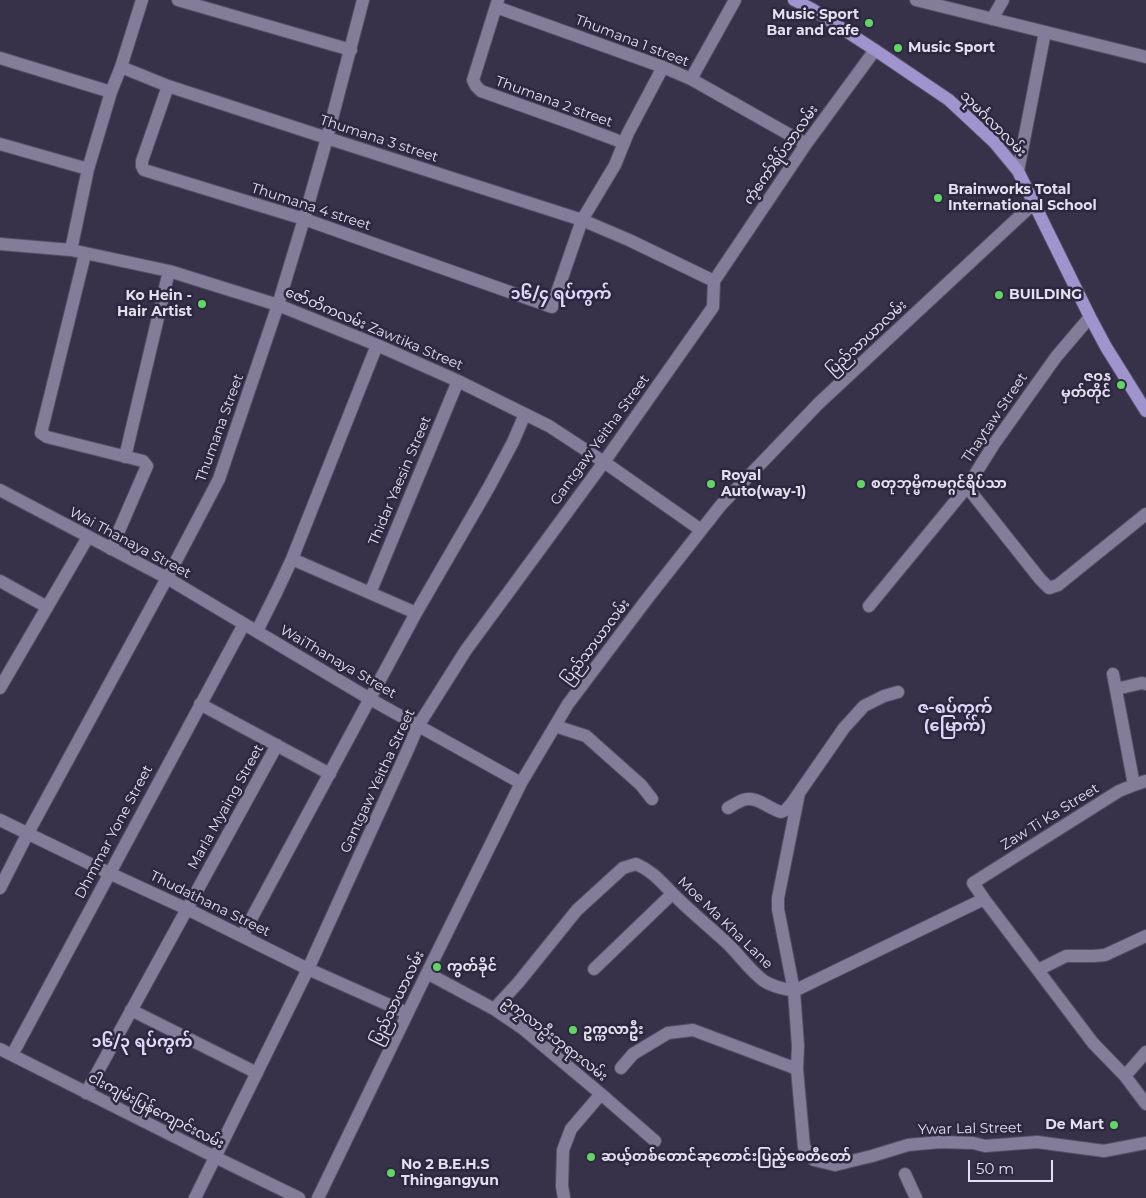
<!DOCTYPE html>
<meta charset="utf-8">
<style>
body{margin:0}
#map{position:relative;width:1146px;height:1198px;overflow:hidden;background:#37314a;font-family:Montserrat,sans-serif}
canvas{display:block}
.scale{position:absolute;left:968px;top:1160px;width:85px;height:22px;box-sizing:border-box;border:2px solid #e2dfef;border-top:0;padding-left:6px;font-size:15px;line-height:18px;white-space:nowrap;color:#e2dfef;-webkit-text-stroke:4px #2d273f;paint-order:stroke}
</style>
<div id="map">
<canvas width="1146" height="1198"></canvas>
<div class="scale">50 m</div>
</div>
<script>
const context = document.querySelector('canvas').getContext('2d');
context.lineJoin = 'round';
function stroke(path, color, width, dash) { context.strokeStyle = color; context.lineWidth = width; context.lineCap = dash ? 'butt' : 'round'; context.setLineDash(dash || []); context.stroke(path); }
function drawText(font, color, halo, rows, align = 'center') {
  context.font = font + ' Montserrat,"Noto Sans Myanmar",sans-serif'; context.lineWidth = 5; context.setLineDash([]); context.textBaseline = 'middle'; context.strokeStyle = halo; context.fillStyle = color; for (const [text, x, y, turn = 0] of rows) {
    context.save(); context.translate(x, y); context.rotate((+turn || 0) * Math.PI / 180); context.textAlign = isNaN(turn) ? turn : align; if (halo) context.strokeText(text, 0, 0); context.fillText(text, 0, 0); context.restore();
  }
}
const minor = new Path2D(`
 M178,0L351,50
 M498,0L473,80L476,86L481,91L571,123L624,143
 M916,0L1146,57
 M496,7L663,67L691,79L806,144
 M992,19L1003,0
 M0,58L111,92
 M121,67L168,86L327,138L582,220L629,240L714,281
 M691,79L735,0
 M168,86L142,161V166L144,170L304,219L552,307L582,220L615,165L628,133L663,67
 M0,144L88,169
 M1018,171L1045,32
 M0,244L71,250L169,271L278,305L377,345L458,381L549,426L604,462L701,530
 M71,250L88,169L111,92L121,67L142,0
 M85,254L41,433L47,437L143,461L147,466L111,549
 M714,281L806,144L875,50
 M125,457L169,271
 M967,487L1040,579L1049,588L1058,585L1146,514
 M0,490L167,578L370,699L521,783
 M292,559L416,613
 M0,581L47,607
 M370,593L458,381
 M869,606L967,487L994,444L1056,357L1090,317
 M257,631L277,591L292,559L377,345
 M1113,674L1134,785
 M0,688L88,537
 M1116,689L1142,683L1146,684
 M200,704L330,774
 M555,726L586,736L641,785L652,799
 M1146,781L1134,785L1119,791L973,883L984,899L1093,1043L1125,1076L1146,1104
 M799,793L778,898V909L794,991L798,1046L797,1069L804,1147L814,1160L835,1165L872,1156L908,1145L940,1142L973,1143L985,1146L1037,1142L1104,1151L1146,1143
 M728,808C733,805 738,802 743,800C756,795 769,809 781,812L786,810L792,803L844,728L864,706L884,696L898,692
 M0,820L109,873L187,909L308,969L407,1013
 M0,888L28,833L167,578L219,479L278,305L304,219L327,138L363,0
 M242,936L416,613L489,487L513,442L525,414
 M594,969L672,894
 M1038,970L1066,956H1094L1105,955L1146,936
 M427,973L494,1009L522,1028L601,1094L655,1141
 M494,1009L518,983L577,910L623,868L636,864C653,871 661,882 674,895C692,913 711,928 729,945C741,957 751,972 764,981C773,987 784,989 794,991L984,899
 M131,1010L257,1073
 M0,1049L215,1157L299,1198
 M12,1055L244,624
 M621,1068L633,1054L668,1033L693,1030L797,1069
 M1125,1076L1146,1052
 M86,1093L277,745
 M905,1174L916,1198
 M195,1198L308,969L409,747L418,726L466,650L604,462L713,307L714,281
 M318,1198L427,973L521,783L568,704L647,599L721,505L819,403L1034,203
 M564,1198L562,1186L563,1150L571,1129L601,1094`);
const major = new Path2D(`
 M794,0L812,9L875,50L949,100L994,142L1018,171L1090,317L1106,347L1146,411`);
stroke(minor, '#555065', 14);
stroke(major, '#555065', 14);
stroke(minor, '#837d9a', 12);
stroke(major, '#a094ce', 12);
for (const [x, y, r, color] of [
 [869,23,5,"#65d467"],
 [898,48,5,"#65d467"],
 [938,198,5,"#65d467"],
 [999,295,5,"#65d467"],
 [202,304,5,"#65d467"],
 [1121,385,5,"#65d467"],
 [711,484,5,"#65d467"],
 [861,484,5,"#65d467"],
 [437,967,5,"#65d467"],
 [573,1030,5,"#65d467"],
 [1114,1125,5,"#65d467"],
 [591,1157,5,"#65d467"],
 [391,1173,5,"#65d467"]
]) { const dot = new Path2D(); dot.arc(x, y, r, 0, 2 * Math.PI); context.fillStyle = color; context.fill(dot); stroke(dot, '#2d273f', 2); }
drawText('bold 14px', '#e2dfef', '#2d273f', [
 ["Music Sport",859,15,"right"],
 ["Bar and cafe",859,31,"right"],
 ["Music Sport",908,48],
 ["Brainworks Total",948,190],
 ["International School",948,206],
 ["BUILDING",1009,295],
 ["Ko Hein -",192,296,"right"],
 ["Hair Artist",192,312,"right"],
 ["ဇဝန",1111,377,"right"],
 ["မှတ်တိုင်",1111,393,"right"],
 ["Royal",721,476],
 ["Auto(way-1)",721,492],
 ["စတုဘုမ္မိကမဂ္ဂင်ရိပ်သာ",871,484],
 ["ကွတ်ခိုင်",447,967],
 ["ဥက္ကလာဦး",583,1030],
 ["De Mart",1104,1125,"right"],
 ["ဆယ့်တစ်တောင်ဆုတောင်းပြည့်စေတီတော်",601,1157],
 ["No 2 B.E.H.S",401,1165],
 ["Thingangyun",401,1181]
], 'left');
drawText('14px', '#e2dfef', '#2d273f', [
 ["Thumana 1 street",632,41,21],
 ["Thumana 2 street",554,102,20],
 ["သုမင်္ဂလာလမ်း",993,124,45],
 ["Thumana 3 street",379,139,18],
 ["ကံ့ကော်ရိပ်သာလမ်း",781,155,-55],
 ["Thumana 4 street",311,207,18],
 ["ဇော်တိကလမ်း Zawtika Street",374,329,23],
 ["ပြည်သာယာလမ်း",867,338,-43],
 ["Thaytaw Street",995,418,-56],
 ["Thumana Street",220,428,-70],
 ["Gantgaw Yeitha Street",600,440,-54],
 ["Thidar Yaesin Street",400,481,-67],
 ["Wai Thanaya Street",130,543,28],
 ["ပြည်သာယာလမ်း",596,642,-53],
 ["WaiThanaya Street",338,662,30],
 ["Gantgaw Yeitha Street",378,781,-65],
 ["Marla Myaing Street",226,807,-61],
 ["Zaw Ti Ka Street",1050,817,-32],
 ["Dhmmar Yone Street",114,832,-62],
 ["Thudathana Street",210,904,26],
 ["Moe Ma Kha Lane",725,923,44],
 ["ပြည်သာယာလမ်း",398,998,-64],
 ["ဥကၠလာဦးဘုရားလမ်း",555,1039,38],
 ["ငါးကျမ်းပြန်ကျောင်းလမ်း",156,1111,27],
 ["Ywar Lal Street",970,1129,-1]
]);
drawText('bold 16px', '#ddd7f7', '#2d273f', [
 ["၁၆/၄ ရပ်ကွက်",561,294],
 ["ဇ-ရပ်ကွက်",955,708],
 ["(မြောက်)",955,726],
 ["၁၆/၃ ရပ်ကွက်",142,1042]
]);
</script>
